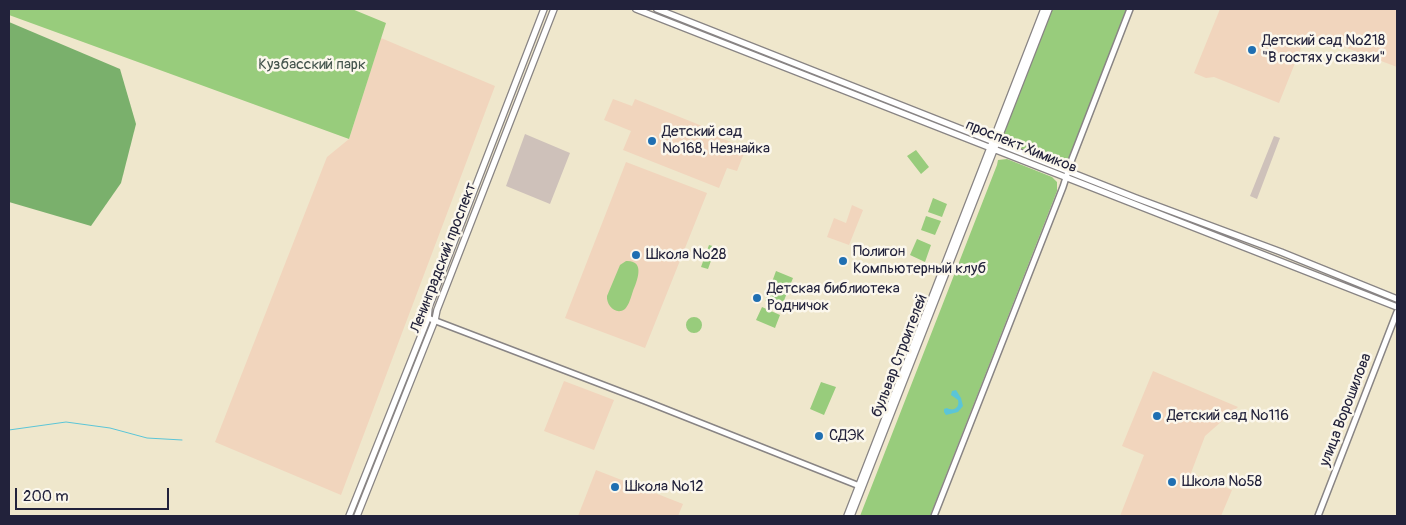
<!DOCTYPE html>
<meta charset="utf-8">
<style>
body{margin:0}
#map{position:relative;width:1406px;height:525px;overflow:hidden;background:#efe7cc;font-family:Pangolin,sans-serif}
canvas{display:block}
.frame{position:absolute;inset:0;border:10px solid #22223b;pointer-events:none}
.scale{position:absolute;left:15px;top:488px;width:154px;height:22px;box-sizing:border-box;border:2px solid #22223b;border-top:0;padding-left:6px;font-size:15px;line-height:18px;white-space:nowrap;color:#22223b;-webkit-text-stroke:4px #fbf7ec;paint-order:stroke}
</style>
<div id="map">
<canvas width="1406" height="525"></canvas>
<div class="frame"></div>
<div class="scale">200 m</div>
</div>
<script>
const context = document.querySelector('canvas').getContext('2d');
context.lineJoin = 'round';
function fill(path, color) { context.fillStyle = color; context.fill(path, 'evenodd'); }
function stroke(path, color, width, dash) { context.strokeStyle = color; context.lineWidth = width; context.lineCap = dash ? 'butt' : 'round'; context.setLineDash(dash || []); context.stroke(path); }
function drawText(font, color, halo, rows, align = 'center') {
  context.font = font + ' Pangolin,sans-serif'; context.lineWidth = 5; context.setLineDash([]); context.textBaseline = 'middle'; context.strokeStyle = halo; context.fillStyle = color; for (const [text, x, y, turn = 0] of rows) {
    context.save(); context.translate(x, y); context.rotate((+turn || 0) * Math.PI / 180); context.textAlign = isNaN(turn) ? turn : align; if (halo) context.strokeText(text, 0, 0); context.fillText(text, 0, 0); context.restore();
  }
}
fill(new Path2D(`
 M1220,9H1397V67L1307,33L1279,103L1214,77L1206,78L1194,73Z
 M381,38L495,86L341,495L215,442L327,157L349,139Z
 M613,99L632,106L635,99L722,134L721,138L746,148L737,171L727,168L719,188L623,150L631,131L604,120Z
 M626,162L707,193L645,348L565,318Z
 M852,205L863,210L849,245L827,237L834,218L846,223Z
 M1153,371L1238,407L1205,436L1191,473L1232,490L1221,516H1120L1144,455L1122,446Z
 M564,381L614,400L594,450L544,431Z
 M596,470L683,504L678,516H578Z`), '#f1d5bd');
fill(new Path2D(`
 M525,134L570,153L550,204L506,186Z
 M1274,136L1280,138L1257,199L1250,196Z`), '#cec1ba');
fill(new Path2D(`
 M9,9H352L386,23L349,139L9,15Z
 M1049,9H1130L1068,171L997,143Z
 M916,150L929,167L921,174L907,156Z
 M1007,159L1052,177L1057,182V191L930,516H860L997,165L998,160Z
 M933,198L947,204L942,217L928,212Z
 M926,216L941,221L935,235L921,230Z
 M917,239L931,245L925,262L910,255Z
 M709,245L716,247L708,269L701,267Z
 M626,261C646,260 637,281 633,291C631,297 629,305 625,309C616,316 606,305 607,296L620,265Z
 M776,271L793,278L781,308L765,301Z
 M762,307L780,315L775,328L756,320Z
 M686 325a8 8 0 1 1 16 0a8 8 0 1 1-16 0Z
 M821,382L836,387L824,415L810,409Z`), '#98cc7c');
fill(new Path2D(`
 M9,22L120,69L136,124L121,183L91,226L9,202Z`), '#7ab06c');
fill(new Path2D(`
 M956,390L961,398L963,406L958,412L946,415L944,412V409L947,408C954,412 960,407 958,400L951,395L952,391Z`), '#5bc5d7');
stroke(new Path2D(`
 M9,430L66,422L110,428L147,438L182,440`), '#5bc5d7', 1);
const tertiary = new Path2D(`
 M428,318L645,401L862,487
 M934,516L1063,187L1072,159L1130,9
 M1318,516L1397,312`);
const secondary = new Path2D(`
 M636,9L1397,307
 M657,9L1136,198L1281,252L1397,299
 M349,516L428,318L429,307L544,9
 M357,516L435,320L437,310L554,9
 M847,516L1044,9
 M851,516L1049,9`);
stroke(tertiary, '#888484', 8);
stroke(secondary, '#888484', 8);
stroke(tertiary, '#fff', 5);
stroke(secondary, '#fff', 5.5);
for (const [x, y, r, color] of [
 [1252,50,5,"#1f6fb2"],
 [652,141,5,"#1f6fb2"],
 [636,255,5,"#1f6fb2"],
 [843,261,5,"#1f6fb2"],
 [757,298,5,"#1f6fb2"],
 [1157,416,5,"#1f6fb2"],
 [819,436,5,"#1f6fb2"],
 [1172,482,5,"#1f6fb2"],
 [615,487,5,"#1f6fb2"]
]) { const dot = new Path2D(); dot.arc(x, y, r, 0, 2 * Math.PI); context.fillStyle = color; context.fill(dot); stroke(dot, '#fbf7ec', 2); }
drawText('15px', '#22223b', '#fbf7ec', [
 ["Детский сад №218",1262,41],
 ["\"В гостях у сказки\"",1262,58],
 ["Детский сад",662,132],
 ["№168, Незнайка",662,149],
 ["Полигон",853,252],
 ["Компьютерный клуб",853,269],
 ["Школа №28",646,255],
 ["Детская библиотека",767,289],
 ["Родничок",767,306],
 ["Детский сад №116",1167,416],
 ["СДЭК",829,436],
 ["Школа №58",1182,482],
 ["Школа №12",625,487]
], 'left');
drawText('15px', '#45554e', '#fbf7ec', [
 ["Кузбасский парк",312,65]
]);
drawText('15px', '#22223b', '#fbf7ec', [
 ["проспект Химиков",1021,147,22],
 ["Ленинградский проспект",444,258,-69],
 ["бульвар Строителей",900,356,-69],
 ["улица Ворошилова",1346,410,-69]
]);
</script>
